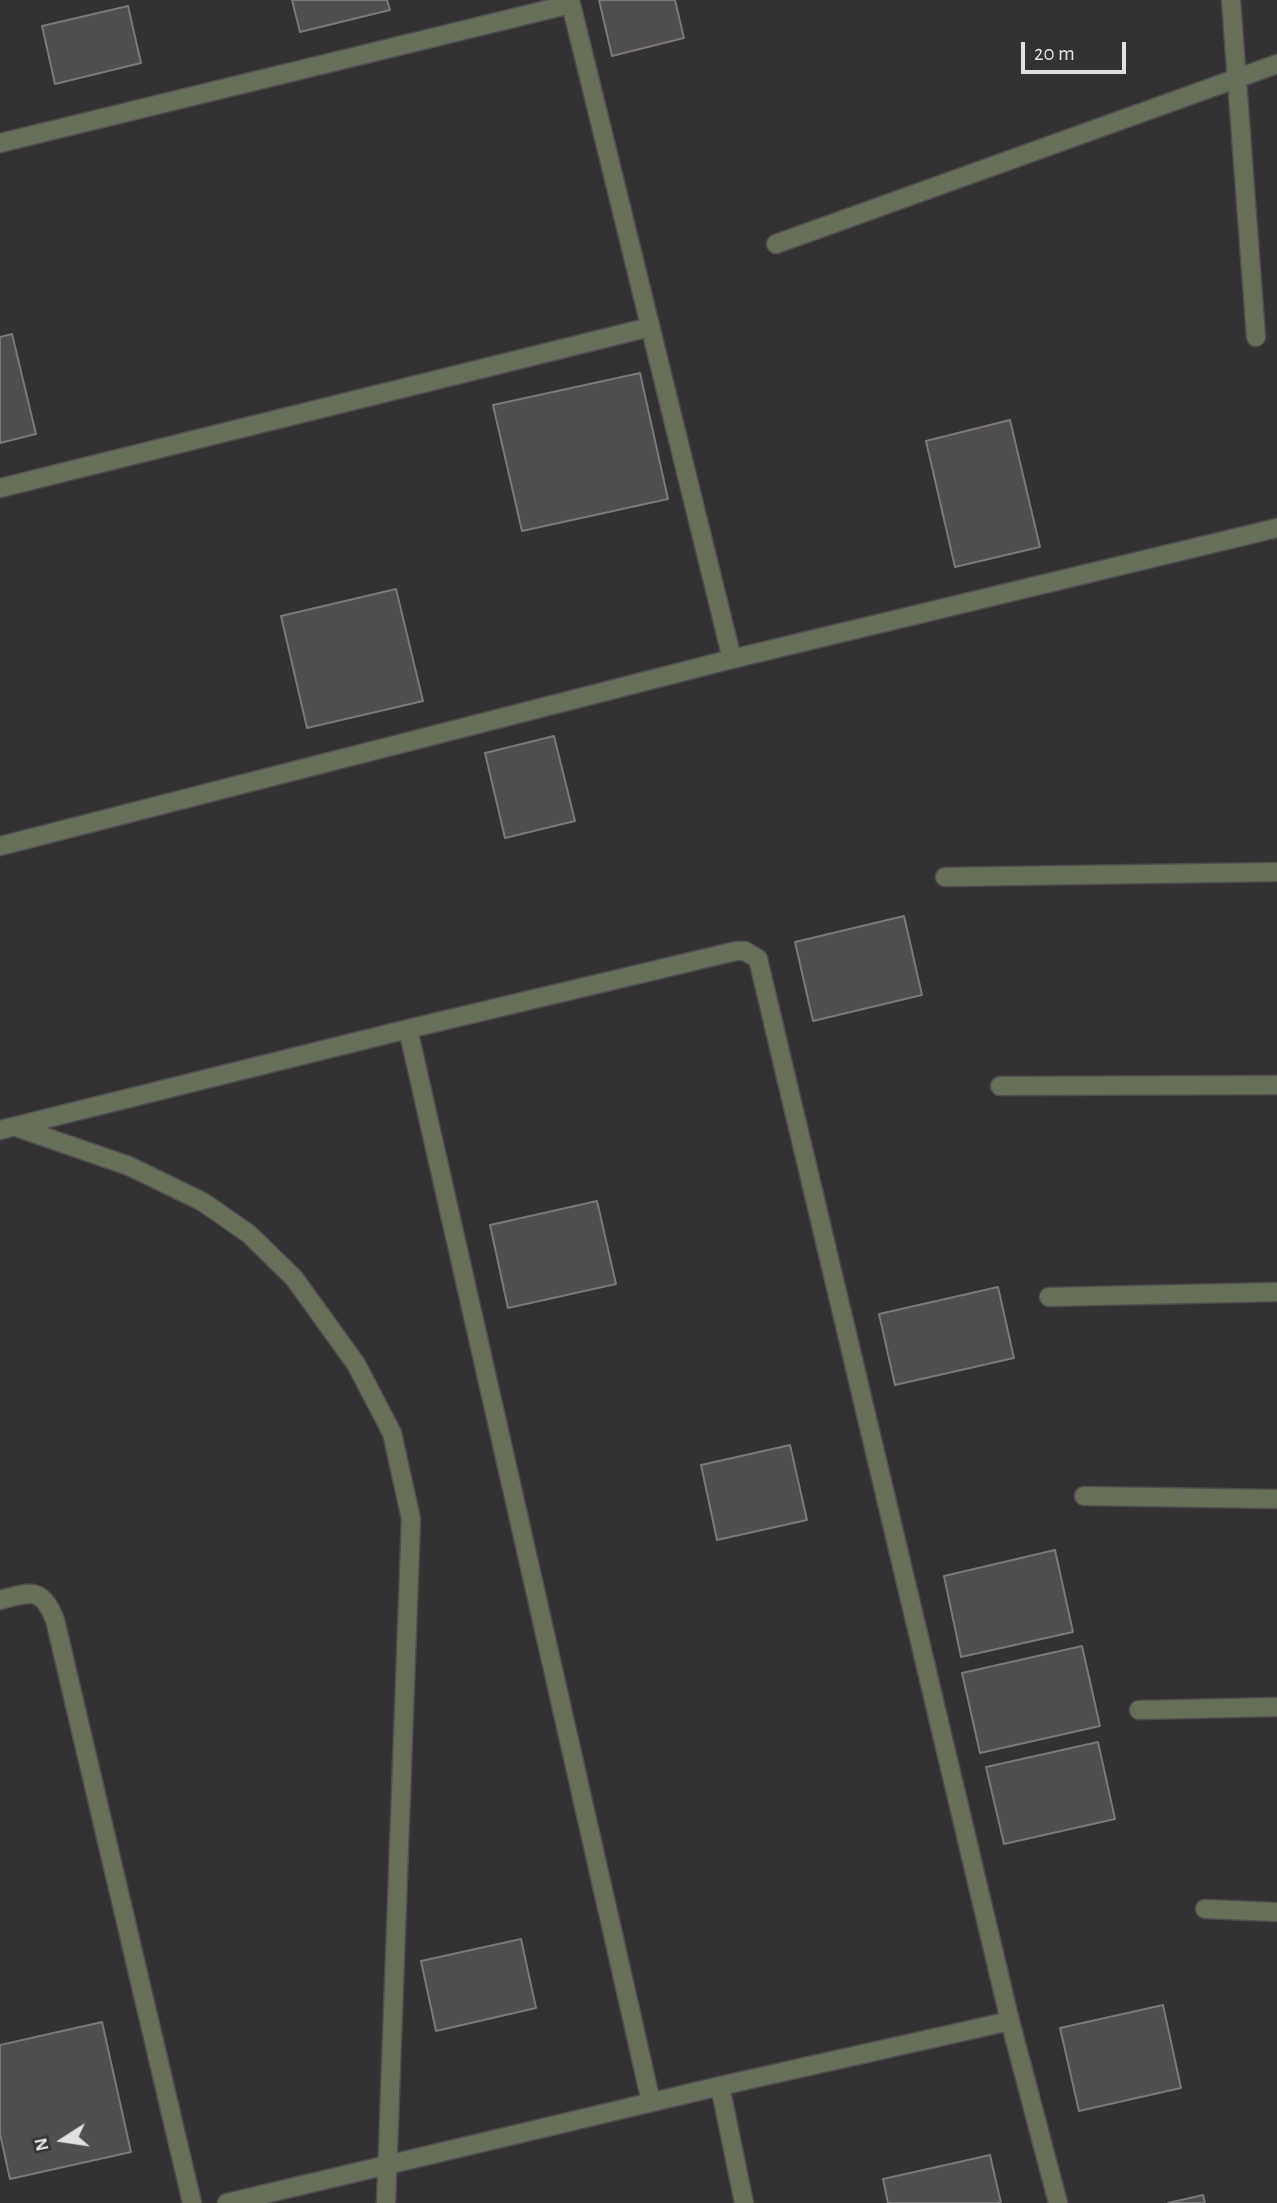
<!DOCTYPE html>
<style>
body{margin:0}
#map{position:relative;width:1277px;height:2203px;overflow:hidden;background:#333132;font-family:"Alegreya Sans",sans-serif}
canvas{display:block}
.north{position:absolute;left:28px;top:2105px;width:70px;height:70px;-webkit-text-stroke:5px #333132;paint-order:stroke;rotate:258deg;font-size:19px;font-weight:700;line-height:28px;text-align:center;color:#e2e0e1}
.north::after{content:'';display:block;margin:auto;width:24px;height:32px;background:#e2e0e1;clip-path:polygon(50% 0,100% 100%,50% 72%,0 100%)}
.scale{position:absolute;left:1021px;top:42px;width:105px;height:32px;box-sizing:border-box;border:4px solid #e2e0e1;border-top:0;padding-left:9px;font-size:21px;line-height:24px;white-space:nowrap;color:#e2e0e1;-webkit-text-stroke:5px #333132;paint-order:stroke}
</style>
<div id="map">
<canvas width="1277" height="2203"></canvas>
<div class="north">N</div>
<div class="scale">20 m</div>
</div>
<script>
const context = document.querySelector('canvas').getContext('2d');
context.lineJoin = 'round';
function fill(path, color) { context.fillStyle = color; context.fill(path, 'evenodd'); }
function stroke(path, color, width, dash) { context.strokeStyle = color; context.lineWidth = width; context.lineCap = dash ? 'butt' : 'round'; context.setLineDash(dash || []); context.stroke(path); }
const building = new Path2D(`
 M292,0H387L390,10L300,32Z
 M599,0H675L684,38L612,56Z
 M128,6L141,63L55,84L42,26Z
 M12,334L36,434L0,443V337Z
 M640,373L668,499L522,531L493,405Z
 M1010,420L1040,547L955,567L926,441Z
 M396,589L423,701L307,728L281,616Z
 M554,736L575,821L505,838L485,753Z
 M904,916L922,995L813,1021L795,942Z
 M597,1201L616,1284L508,1308L490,1225Z
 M998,1287L1014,1358L895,1385L879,1314Z
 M790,1445L807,1520L717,1540L701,1465Z
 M1055,1550L1073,1632L961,1657L944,1576Z
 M1082,1646L1100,1726L980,1753L962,1673Z
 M1098,1742L1115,1819L1004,1844L986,1767Z
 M521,1939L536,2008L436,2031L421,1961Z
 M1163,2005L1181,2088L1079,2111L1060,2028Z
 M102,2022L131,2152L10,2179L0,2134V2045Z
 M990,2155L1001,2203H888L883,2179Z
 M1203,2195L1205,2203H1168Z`);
fill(building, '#514e50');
stroke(building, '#7b787a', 2);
const street = new Path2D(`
 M570,0L732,659
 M1231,0L1256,337
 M0,143L571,4
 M776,244L1277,64
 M0,488L650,327
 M0,846L732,659L1277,528
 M945,877L1277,872
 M408,1029L651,2102
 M1000,1086L1277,1085
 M16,1127L129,1166L203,1202L249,1234L294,1278L356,1364L392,1433L411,1519L386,2203
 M0,1130L408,1029L736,951H745L758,959L1010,2021L1058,2203
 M1049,1297L1277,1292
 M1084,1496L1277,1499
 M0,1600C30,1592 42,1586 55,1620L192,2203
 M1139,1710L1277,1707
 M1205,1909L1277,1912
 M720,2086L744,2203
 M227,2203L720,2086L1010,2021`);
stroke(street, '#4f4d4e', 21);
stroke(street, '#666f57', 18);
</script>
